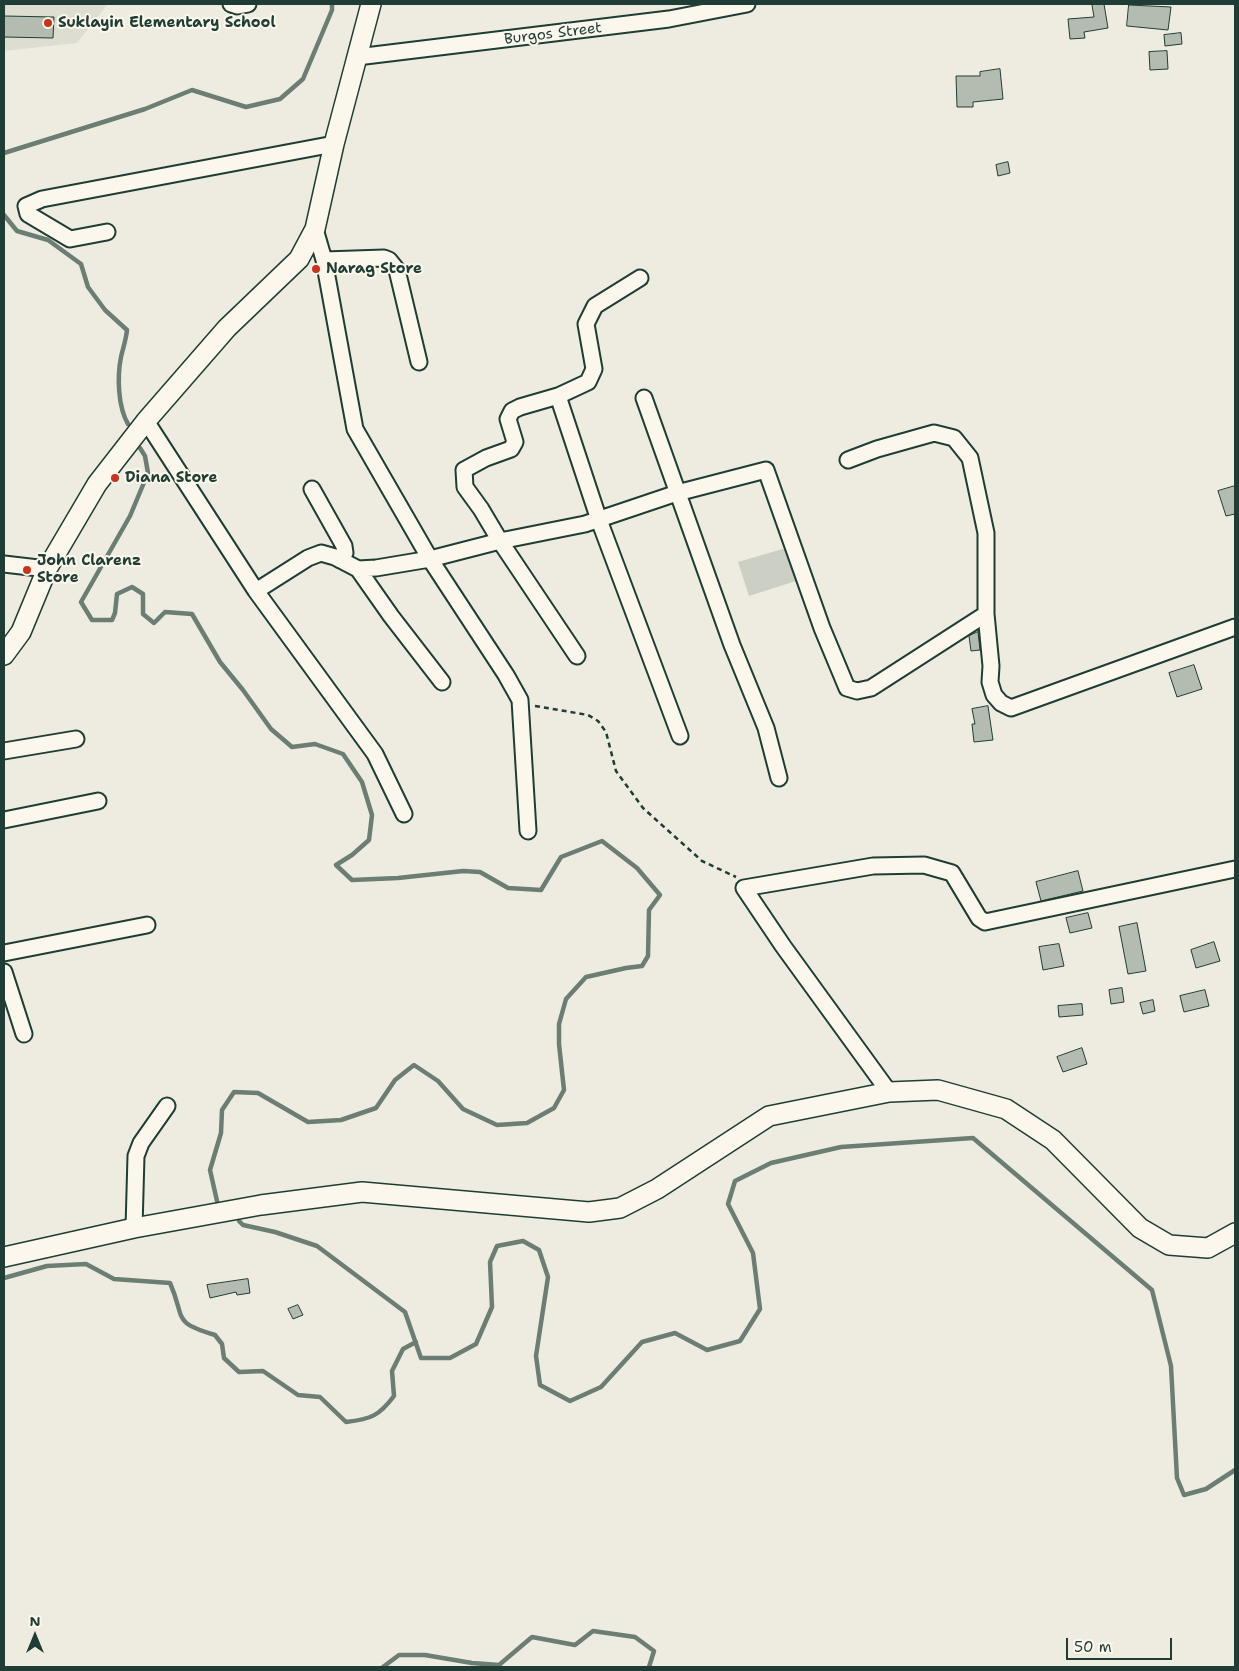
<!DOCTYPE html>
<style>
body{margin:0}
#map{position:relative;width:1239px;height:1671px;overflow:hidden;background:#eeece1;font-family:"Shantell Sans",sans-serif}
canvas{display:block}
.frame{position:absolute;inset:0;border:5px solid #1f3d34;pointer-events:none}
.north{position:absolute;left:10px;top:1611px;width:50px;height:50px;-webkit-text-stroke:4px #fbf7ec;paint-order:stroke;rotate:0deg;font-size:14px;font-weight:700;line-height:20px;text-align:center;color:#1f3d34}
.north::after{content:'';display:block;margin:auto;width:18px;height:22px;background:#1f3d34;clip-path:polygon(50% 0,100% 100%,50% 72%,0 100%)}
.scale{position:absolute;left:1066px;top:1638px;width:106px;height:22px;box-sizing:border-box;border:2px solid #1f3d34;border-top:0;padding-left:6px;font-size:15px;line-height:18px;white-space:nowrap;color:#1f3d34;-webkit-text-stroke:4px #fbf7ec;paint-order:stroke}
</style>
<div id="map">
<canvas width="1239" height="1671"></canvas>
<div class="frame"></div>
<div class="north">N</div>
<div class="scale">50 m</div>
</div>
<script>
const context = document.querySelector('canvas').getContext('2d');
context.lineJoin = 'round';
function fill(path, color) { context.fillStyle = color; context.fill(path, 'evenodd'); }
function stroke(path, color, width, dash) { context.strokeStyle = color; context.lineWidth = width; context.lineCap = dash ? 'butt' : 'round'; context.setLineDash(dash || []); context.stroke(path); }
function drawText(font, color, halo, rows, align = 'center') {
  context.font = font + ' "Shantell Sans",sans-serif'; context.lineWidth = 4; context.setLineDash([]); context.textBaseline = 'middle'; context.strokeStyle = halo; context.fillStyle = color; for (const [text, x, y, turn = 0] of rows) {
    context.save(); context.translate(x, y); context.rotate((+turn || 0) * Math.PI / 180); context.textAlign = isNaN(turn) ? turn : align; if (halo) context.strokeText(text, 0, 0); context.fillText(text, 0, 0); context.restore();
  }
}
fill(new Path2D(`
 M4,4H108L77,43L4,51Z`), '#ddddd2');
fill(new Path2D(`
 M786,548L796,581L749,596L738,562Z`), '#cbcfc4');
stroke(new Path2D(`
 M4,153L145,109L192,90L246,107L280,99L303,79L332,10V4
 M4,215L17,231L48,240L81,264L88,287L105,310L127,330C126,340 123,348 121,357C117,377 118,407 128,424
 M140,448L145,456L148,473L130,516L81,602L92,620H112L115,613L117,594L132,587L143,594V614L154,623L165,612L192,614L220,662L243,690L271,729L292,747L315,744L343,754L362,782L372,815L369,840L352,855L336,865L352,880L398,878L463,871L480,872L508,888L541,890L561,857L602,841L637,868L660,895L649,910L648,956L642,966L626,968L586,977L566,999L559,1024V1044L564,1090L554,1108L527,1123L497,1125L463,1109L438,1081L414,1065L395,1080L376,1108L341,1120L308,1122L258,1093L234,1092L222,1110L221,1133L210,1170L217,1201
 M239,1221L243,1225L275,1232L317,1246L405,1312L421,1358H450L476,1344L492,1307L490,1262L497,1246L523,1241L539,1250L548,1277L536,1356L540,1385L570,1401L601,1387L642,1342L675,1333L707,1350L740,1341L760,1309L753,1253L728,1204L735,1181L771,1163L841,1147L973,1138L1152,1290L1171,1366L1177,1478L1184,1495L1206,1489L1235,1470
 M4,1278L47,1266L86,1264L114,1279L170,1283C186,1319 171,1322 215,1335L222,1344L224,1358L239,1372L263,1371L298,1395L320,1397L346,1422C371,1419 379,1416 394,1396L392,1371L403,1349L416,1342
 M383,1667L399,1655H425L472,1663L499,1665L532,1637L575,1645L593,1631L635,1637L654,1651L649,1667`), '#6c7d74', 4.5);
const building = new Path2D(`
 M1104,4L1108,28L1084,32L1085,38L1070,39L1068,19L1094,17L1092,5Z
 M1129,5L1171,7L1168,30L1127,26Z
 M4,16L54,17L53,38L4,37Z
 M1181,33L1182,44L1165,46L1164,35Z
 M1167,51L1168,69L1150,70L1149,52Z
 M1000,69L1003,99L973,102V107H957L956,76H980V72Z
 M1008,162L1010,173L998,176L996,165Z
 M1235,486V514L1226,516L1218,491Z
 M978,632L980,650L971,651L969,636Z
 M1194,665L1202,689L1177,697L1169,673Z
 M988,706L993,740L974,742L972,724H975L972,709Z
 M1078,871L1083,891L1041,901L1036,882Z
 M1088,913L1092,928L1070,933L1066,918Z
 M1137,923L1146,971L1128,974L1119,927Z
 M1214,942L1220,961L1196,968L1191,950Z
 M1059,944L1064,966L1043,970L1039,947Z
 M1122,988L1124,1002L1111,1004L1109,990Z
 M1205,990L1209,1006L1184,1012L1180,996Z
 M1153,1000L1155,1011L1143,1014L1140,1003Z
 M1082,1004L1083,1015L1059,1017L1058,1006Z
 M1082,1048L1087,1064L1063,1072L1057,1057Z
 M248,1279L250,1293L237,1295L236,1292L210,1298L207,1285Z
 M298,1305L303,1315L293,1319L288,1309Z`);
fill(building, '#b4bbb0');
stroke(building, '#1f3d34', 1);
const minor = new Path2D(`
 M231,4L237,6L248,4
 M357,57L669,19L747,4
 M315,229L324,260L355,429L430,559L506,675L520,700L528,831
 M107,232L70,239L28,214L26,206L42,199L334,144
 M324,260L384,258L389,260L397,270L419,362
 M558,396L599,520L680,736
 M644,398L732,645L766,728L779,778
 M146,421L256,591L375,754L404,814
 M848,460L877,449L934,433L954,438L970,458L986,533V614L991,666L990,682L994,695L1001,703L1011,708L1235,627
 M312,489L344,546L345,553L340,560
 M4,564L47,569
 M358,569L391,616L442,682
 M256,591L308,558L321,553L335,557L358,569L376,568L430,559L500,541L585,524L677,493L766,470L822,628L847,688L857,691L871,688L986,614
 M577,656L500,541L481,509L465,487L464,470L486,458L511,449L515,442L508,419L512,411L520,407L558,396L588,382L594,369L586,324L595,306L640,278
 M4,751L76,739
 M4,820L98,801
 M4,953L147,925
 M4,972L24,1034
 M889,1092L783,946L744,888L873,866L924,865L952,873L979,918L985,922L1235,869
 M134,1228L136,1156L141,1143L167,1106`);
const tertiary = new Path2D(`
 M4,655L21,632L47,569L97,484L146,421L227,328L299,259L315,229L334,144L371,4
 M4,1257L134,1228L261,1205L362,1192L589,1212L620,1208L657,1189L769,1116L889,1092L938,1090L1006,1109L1053,1140L1140,1228L1169,1245L1208,1248L1235,1233`);
stroke(minor, '#1f3d34', 19);
stroke(tertiary, '#1f3d34', 22);
stroke(new Path2D(`
 M535,706L588,715L598,721L606,732L616,771L643,808L702,861L736,877`), '#1f3d34', 2.5, [5, 4]);
stroke(minor, '#fbf7ec', 15);
stroke(tertiary, '#fbf7ec', 19);
for (const [x, y, r, color] of [
 [48,23,5,"#c8321e"],
 [316,269,5,"#c8321e"],
 [115,478,5,"#c8321e"],
 [27,570,5,"#c8321e"]
]) { const dot = new Path2D(); dot.arc(x, y, r, 0, 2 * Math.PI); context.fillStyle = color; context.fill(dot); stroke(dot, '#fbf7ec', 2); }
drawText('bold 15px', '#1f3d34', '#fbf7ec', [
 ["Suklayin Elementary School",58,23],
 ["Narag Store",326,269],
 ["Diana Store",125,478],
 ["John Clarenz",37,561],
 ["Store",37,578]
], 'left');
drawText('15px', '#1f3d34', '#fbf7ec', [
 ["Burgos Street",553,34,-7]
]);
</script>
